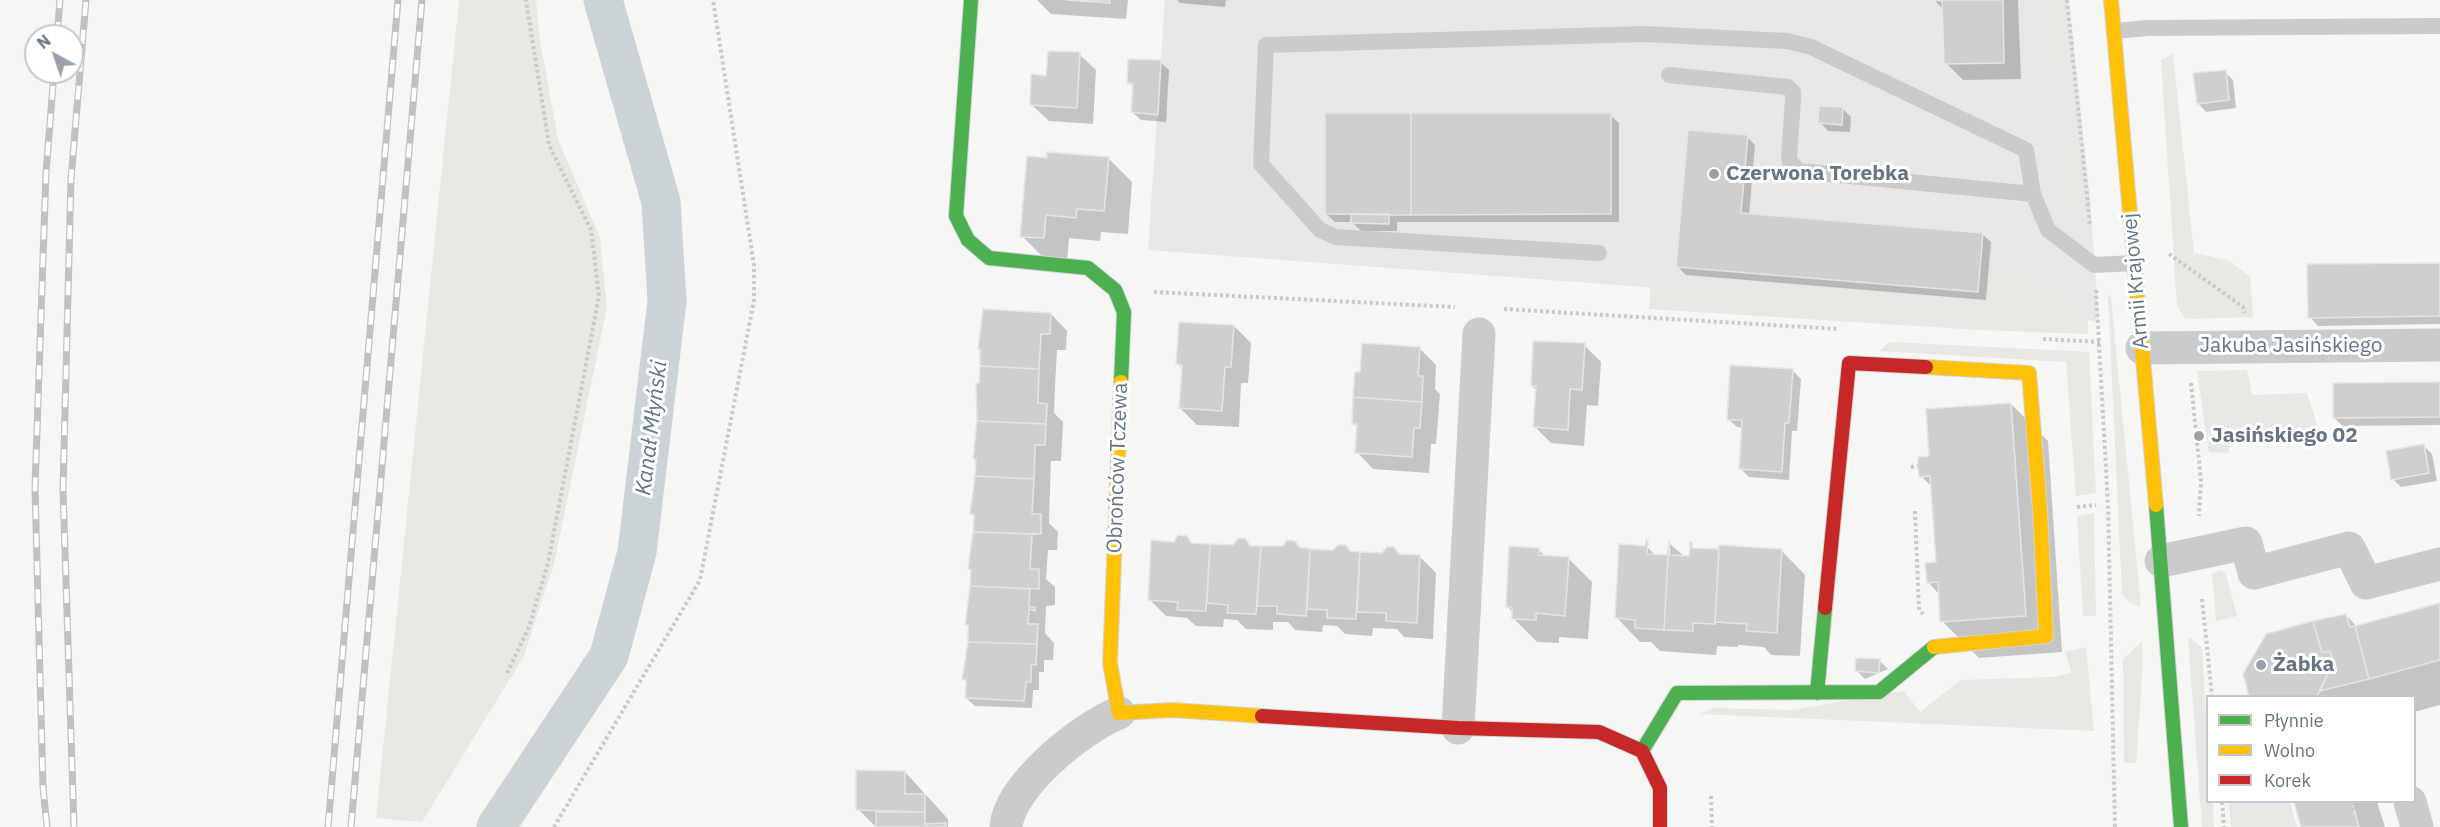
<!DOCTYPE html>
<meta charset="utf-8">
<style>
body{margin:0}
#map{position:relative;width:2440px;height:827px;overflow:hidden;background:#f6f6f5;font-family:"IBM Plex Sans",sans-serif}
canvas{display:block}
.legend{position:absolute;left:2206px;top:695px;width:210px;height:108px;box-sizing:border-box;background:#fff;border:2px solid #c2c8ce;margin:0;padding:8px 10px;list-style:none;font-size:18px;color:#667584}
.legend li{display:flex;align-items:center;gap:12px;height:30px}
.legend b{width:30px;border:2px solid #c2c8ce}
.north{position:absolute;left:24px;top:24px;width:60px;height:60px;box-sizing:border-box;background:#fff;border:2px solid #c2c8ce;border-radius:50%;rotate:320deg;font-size:16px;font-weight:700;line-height:24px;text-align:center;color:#667584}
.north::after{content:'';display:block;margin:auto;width:21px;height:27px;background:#98a2ac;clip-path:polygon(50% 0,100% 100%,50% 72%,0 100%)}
</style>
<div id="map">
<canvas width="2440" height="827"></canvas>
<ul class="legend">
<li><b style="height:8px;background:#4caf50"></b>Płynnie</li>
<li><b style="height:8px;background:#ffc107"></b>Wolno</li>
<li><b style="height:8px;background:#c62828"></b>Korek</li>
</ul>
<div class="north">N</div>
</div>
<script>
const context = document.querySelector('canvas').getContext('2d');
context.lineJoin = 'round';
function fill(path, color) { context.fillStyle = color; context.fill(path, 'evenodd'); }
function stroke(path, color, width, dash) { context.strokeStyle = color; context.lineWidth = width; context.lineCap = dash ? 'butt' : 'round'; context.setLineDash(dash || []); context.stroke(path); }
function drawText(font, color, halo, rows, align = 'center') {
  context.font = font + ' "IBM Plex Sans",sans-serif'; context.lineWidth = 6; context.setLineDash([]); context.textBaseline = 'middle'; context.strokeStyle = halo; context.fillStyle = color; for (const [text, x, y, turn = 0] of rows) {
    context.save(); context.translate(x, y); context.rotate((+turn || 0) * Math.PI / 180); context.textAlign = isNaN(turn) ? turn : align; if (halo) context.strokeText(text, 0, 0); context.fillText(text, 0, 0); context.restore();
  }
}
fill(new Path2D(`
 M1165,0H2069L2090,200L2099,321L1148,250Z`), '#e6e7e7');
fill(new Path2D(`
 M459,0H536L539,35L558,139L600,238L607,307L554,564L524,656L422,822L376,818Z
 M2049,0H2060L2069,102L2058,101Z
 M2173,54L2194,253L2228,260L2250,277L2253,317L2186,319L2177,307L2161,60Z
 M2071,109L2080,216L2073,212L2067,201L2057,113Z
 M1993,256L2006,268L2088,299V334L1980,330L1649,309L1651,279L1986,296Z
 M2108,294L2111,298L2141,607L2130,603L2122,594Z
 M1890,342L2089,352L2096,493L2076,496L2066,362L1879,351Z
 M2247,370L2252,395L2307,393L2320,434L2229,440V453L2209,452L2197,371Z
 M2094,513L2096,616H2083L2077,516Z
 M2221,570L2226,574L2237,616L2216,621L2212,574Z
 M2188,637L2202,647L2207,729L2208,802H2213L2214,827H2202Z
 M2142,641L2143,661L2136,763H2124L2123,659Z
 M2086,647L2094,731L1700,714L1713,708L1792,710L1904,691L1920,712L1961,680L2052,677L2072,673L2065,652Z
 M2229,802H2290L2297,827H2231Z`), '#e6e8e3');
fill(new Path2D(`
 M1037,0H1128L1126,19L1051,14Z
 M1177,0H1226L1225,7L1180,3Z
 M2018,0L2021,79L1963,80L1946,63L1944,10L1934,0Z
 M1079,54L1096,70L1093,124L1049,121L1032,105L1048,77Z
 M1160,62L1169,70L1166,122L1141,120L1132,112L1134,88L1128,82Z
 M2225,72L2233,80L2236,108L2206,112L2198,103Z
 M1843,109L1851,117L1850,132L1828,131L1820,122Z
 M1610,115L1619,123V222H1397V231H1361L1352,222H1335L1326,214Z
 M1747,137L1755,145L1749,215L1982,234L1991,242L1986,300L1686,275L1678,267Z
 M1108,158L1132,182L1128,234L1101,232L1100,241L1069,238L1067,261L1046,260L1022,236L1048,159Z
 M2440,265V324L2318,326L2310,317Z
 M1051,314L1067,331L1066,350H1057L1055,387L1054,413L1063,422L1061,461H1051L1049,523L1058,532L1057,550H1048L1046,579L1055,587V605L1046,606L1045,633L1054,643L1053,660H1044V672H1039V690H1033L1032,708L975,706L966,698L967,683L964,679L969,642L973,572L969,569L970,551H974L975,518L972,514L976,496L975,439L982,351L979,348Z
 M1234,326L1251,343L1248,383H1241L1239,427L1197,425L1180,408L1183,369L1178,364Z
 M1584,345L1601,362L1598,406L1587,405L1584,446L1551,443L1534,426L1537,391L1532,386Z
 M1419,348L1436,365L1435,389L1440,394L1436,444H1431L1429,473L1373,469L1357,452L1358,428L1353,423L1362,374Z
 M1792,370L1801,379L1797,431H1792L1789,480L1749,477L1741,469L1743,428L1737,427L1728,419Z
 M2440,383V425L2343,426L2334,418Z
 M2011,404L2048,441L2062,652L1979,658L1942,621L1940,595L1928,582L1938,563L1933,488L1921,476Z
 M2424,446L2432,454L2437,481L2401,487L2393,479Z
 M1186,537L1193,544L1234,546L1245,540L1252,547L1284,548L1295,542L1302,549L1310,551L1334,552L1345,546L1352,553L1420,557L1436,573L1433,639L1404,637L1397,629L1373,628L1372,636L1345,634L1337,626L1323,625L1322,632L1295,630L1288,622H1273V630L1246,629L1237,620L1224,619L1223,627L1196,626L1187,618L1166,616L1149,599L1175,544Z
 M1669,543L1685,557L1782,551L1805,575L1800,656L1771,655L1764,647L1738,645V647L1717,646L1716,655L1660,651L1651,642H1640L1617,618L1647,547L1656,556L1668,557Z
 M1539,550L1546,557L1568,558L1592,582L1588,639L1559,637V643L1537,642L1513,618V613L1507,606Z
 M2440,605V705L2414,712V696H2251L2245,674L2346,615L2357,627Z
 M1880,661L1888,669L1865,679L1857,671Z
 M905,772L948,819V827H876L858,809Z
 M2296,802H2377L2385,827H2303Z`), '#0003');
stroke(new Path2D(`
 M496,827L609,656L637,552L667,301L661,202L603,0`), '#ccd3d6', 39);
const building = new Path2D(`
 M1067,0H1110V3Z
 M1933,0H2003L2004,63L1944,64L1942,1Z
 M1048,51L1080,52L1077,108L1030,105L1031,74L1046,76Z
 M1128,59L1161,60L1158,115L1131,112L1133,84L1127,83Z
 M2226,70L2229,100L2197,104L2193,73Z
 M1819,106L1843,107L1842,125L1818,123Z
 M1325,113H1411V215L1325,214Z
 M1411,113H1611V214L1411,215Z
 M1688,130L1748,135L1741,213L1983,233L1978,292L1676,267Z
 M1047,152L1109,157L1104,211L1077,209L1076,218L1046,215L1044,238L1020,237L1027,156L1047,158Z
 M1351,214H1389V224L1351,223Z
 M2440,263V316L2308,318L2307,264Z
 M983,309L1051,313L1050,334H1041L1039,369L980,366V349H978Z
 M1179,322L1234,325L1231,367H1225L1222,411L1179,408L1182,365L1176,364Z
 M1533,341L1585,343L1582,390L1570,389L1568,430L1533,427L1536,386H1531Z
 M1362,343L1420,347L1418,376H1423L1422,402L1353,397L1355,372H1360Z
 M1730,365L1793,369L1789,423H1785L1782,472L1739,469L1742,420H1727Z
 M980,366L1039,369L1038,403L1047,404L1046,424L977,421L976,383H979Z
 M2440,382V417L2333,418V383Z
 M1353,397L1422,402L1420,428H1414L1412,457L1355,453L1357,424H1352Z
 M2011,403L2026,616L1940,622L1938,582L1927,583L1926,572L1925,563L1936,562L1930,476L1919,477L1918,466V457L1929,456L1926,409Z
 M977,421L1046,424L1045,445H1035L1034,479L975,476L976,459H973Z
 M2424,444L2429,473L2391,480L2386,451Z
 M975,476L1034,479L1032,514H1041V534L973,532L974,515L970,514Z
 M973,532L1032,534L1030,569H1039V589L970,586L971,570L968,569Z
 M1178,535L1187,536L1191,543L1210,544L1206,611L1177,610L1178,602L1148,600L1151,540L1174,542Z
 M1238,538L1246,539L1250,546H1261L1256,614L1227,613L1228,605L1207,603L1210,544L1233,545Z
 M1287,540L1295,541L1299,547L1310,549L1306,616L1277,614V606H1257L1261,546H1283Z
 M1646,540H1648L1647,554L1667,555L1669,541L1664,630L1635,628V620L1615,618L1619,544L1645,546Z
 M1669,541L1670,555L1689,556L1690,542H1692V548L1719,549L1715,624L1693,623V631L1664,630Z
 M1338,545H1346L1350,551L1360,552L1356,619L1327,618V610L1307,609L1310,549L1333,550Z
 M1719,545L1782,549L1777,633L1746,631L1747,624L1715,622Z
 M1509,546L1539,548V555L1569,557L1565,616L1536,613V620L1512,619V607H1506Z
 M1387,547H1394L1399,554L1420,555L1417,623L1386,621V613L1357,612L1360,552L1382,553Z
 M970,586L1030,589L1029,607H1035V611L1029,609L1028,624H1038L1037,644L968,642V625H965Z
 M2440,603V660L2369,679L2355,626Z
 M2346,614L2350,627L2355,626L2369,679L2320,691L2329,671L2335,670L2330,651L2322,653L2313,621Z
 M2313,621L2322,653L2330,651L2335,670L2329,671L2317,696H2249L2243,674L2266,634Z
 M968,642L1037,644L1036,665L1031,664V682H1026L1024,701L965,698L966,680H962Z
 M1856,658L1880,659L1879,673L1855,671Z
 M856,770L905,771V794H925V812L856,810Z
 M2294,802H2352L2359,827H2301Z
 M876,812H925V824L946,823V827H876Z`);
fill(building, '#cecfd0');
stroke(building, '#e5e5e4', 1.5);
const fast = new Path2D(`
 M971,0L956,216L968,240L989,258L1088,268L1115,290L1124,312L1121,382
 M2156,505L2181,827
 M1817,693L1825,608
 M1642,751L1677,693L1879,692L1934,647`);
const slow = new Path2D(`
 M2111,0L2156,505
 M1926,367L2029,373L2040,510L2046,636L1934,647
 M1121,382L1110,663L1119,713L1172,710L1262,716`);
const jam = new Path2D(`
 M1825,608L1849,363L1926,367
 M1262,716L1458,728L1599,732L1642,751L1660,788V827`);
stroke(fast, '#d3d4d5', 16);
stroke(slow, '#d3d4d5', 16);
stroke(jam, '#d3d4d5', 16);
stroke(new Path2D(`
 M2067,0L2090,226
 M2169,254L2243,307L2245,313
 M2096,290L2108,505L2115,827
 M1154,292L1455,307
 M1504,309L1838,329
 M2043,339L2100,342
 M2191,383L2201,481L2199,516
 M1911,467L1918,466
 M2077,507L2096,505
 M1915,511L1919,610L1923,614
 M2202,599L2212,696
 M507,673L529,627L548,563L599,296L591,230L549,145L526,0
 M1711,796L1712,827
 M2222,802L2224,827
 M2352,802L2354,810
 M554,827L700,580L754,300V265L713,0`), '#c8c9ca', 4, [3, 3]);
stroke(new Path2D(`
 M2114,31L2148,28L2440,26
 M1669,75L1788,87L1793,92V100L1789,156L1790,162L1799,171L2033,194
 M1599,253L1336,237L1320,230L1261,164L1266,45L1644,34L1787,41L1811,47L2026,150L2033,194L2048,230L2094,265L2134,263`), '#cacbcc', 16);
stroke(new Path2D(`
 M2142,348L2440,345
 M2161,561L2246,543L2254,573L2349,548L2366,583L2440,564
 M1458,728L1479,334
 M2410,802L2417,827
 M1006,827C1009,786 1082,727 1119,713`), '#cacbcc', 33);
stroke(fast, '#4caf50', 14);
stroke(slow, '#ffc107', 14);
stroke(jam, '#c62828', 14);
const rail = new Path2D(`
 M57,36L60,0
 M47,827L43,787L35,488L46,173L54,72
 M74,827L63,489L71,179L86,0
 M328,827L398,0
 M351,827L422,0`);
stroke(rail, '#c0c1c3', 7);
stroke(rail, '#fff', 4.5, [14]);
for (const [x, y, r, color] of [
 [1714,174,6,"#98a2ac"],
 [2199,436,6,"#98a2ac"],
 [2261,665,6,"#98a2ac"]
]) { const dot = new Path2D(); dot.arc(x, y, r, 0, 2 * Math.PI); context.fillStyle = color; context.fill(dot); stroke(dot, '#fff', 2); }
drawText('bold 21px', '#667584', '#fff', [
 ["Czerwona Torebka",1726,174],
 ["Jasińskiego 02",2211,436],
 ["Żabka",2273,665]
], 'left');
drawText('21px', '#667584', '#fff', [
 ["Armii Krajowej",2136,281,-95],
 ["Jakuba Jasińskiego",2291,346],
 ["Obrońców Tczewa",1118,468,-88]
]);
drawText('italic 22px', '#627680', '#fff', [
 ["Kanał Młyński",652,428,-83]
]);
</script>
